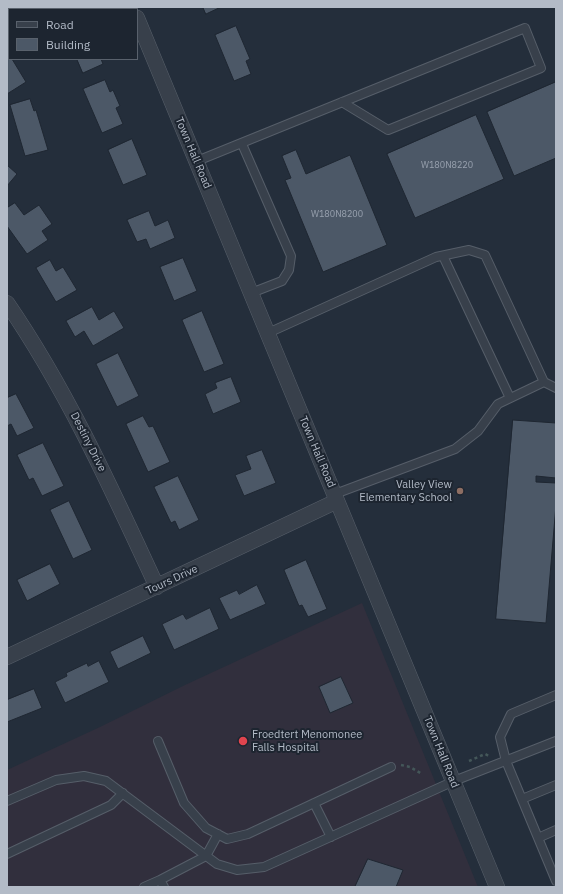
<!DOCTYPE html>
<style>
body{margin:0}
#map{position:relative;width:563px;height:894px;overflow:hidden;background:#242e3b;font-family:"IBM Plex Sans",sans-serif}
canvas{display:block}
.frame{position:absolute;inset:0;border:8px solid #b3bbc7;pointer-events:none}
.legend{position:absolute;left:8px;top:8px;width:130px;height:52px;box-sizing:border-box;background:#1d2530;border:1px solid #59616c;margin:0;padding:5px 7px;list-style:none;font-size:12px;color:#b3bbc7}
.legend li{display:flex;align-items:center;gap:8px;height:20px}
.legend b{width:20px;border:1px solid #59616c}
</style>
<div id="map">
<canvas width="563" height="894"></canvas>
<div class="frame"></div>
<ul class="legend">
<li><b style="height:5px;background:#38404b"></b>Road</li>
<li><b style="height:11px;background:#4c5867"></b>Building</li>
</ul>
</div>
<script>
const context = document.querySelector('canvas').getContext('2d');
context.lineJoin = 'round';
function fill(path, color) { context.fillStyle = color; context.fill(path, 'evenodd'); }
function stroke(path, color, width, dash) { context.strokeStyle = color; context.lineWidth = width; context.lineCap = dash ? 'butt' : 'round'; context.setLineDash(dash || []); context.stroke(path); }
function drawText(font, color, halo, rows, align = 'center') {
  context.font = font + ' "IBM Plex Sans",sans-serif'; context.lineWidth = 4; context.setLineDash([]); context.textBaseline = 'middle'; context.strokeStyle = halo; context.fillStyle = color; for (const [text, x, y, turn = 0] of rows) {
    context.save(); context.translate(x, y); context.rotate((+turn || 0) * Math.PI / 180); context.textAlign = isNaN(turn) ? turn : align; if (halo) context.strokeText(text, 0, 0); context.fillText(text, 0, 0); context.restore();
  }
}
fill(new Path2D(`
 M362,603L478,887H7V770L100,727L185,685Z`), '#312f3d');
const building = new Path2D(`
 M49,7H72L67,9H50Z
 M203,7H221L206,14Z
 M236,26L250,59L246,61L251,74L234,81L215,35Z
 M7,52L9,55V59H12L26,82L7,94Z
 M77,59H101L103,64L83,73Z
 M105,80L110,92L113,90L120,106L116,108L123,124L102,133L83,89Z
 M556,82V158L514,176L487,112Z
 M30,99L34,111L36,110L48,150L25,156L10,105Z
 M476,115L504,179L415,218L387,154Z
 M132,139L147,175L123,185L108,150Z
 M296,150L306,174L350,155L387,245L323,272L285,180L291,178L282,156Z
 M7,165L17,174L7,186Z
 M15,203L24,215L39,205L52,224L42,231L48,240L27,254L7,226V208Z
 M149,211L155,226L168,220L175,238L150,249L146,239L137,242L127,220Z
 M183,258L197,291L174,301L160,267Z
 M50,260L56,271L63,267L77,290L56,302L36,268Z
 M92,307L99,320L114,311L124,328L93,346L84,331L75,337L66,321Z
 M202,311L224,364L204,372L182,320Z
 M118,353L139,396L117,407L96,364Z
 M231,377L241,402L213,414L205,394L217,388L215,383Z
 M16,394L34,428L17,436L11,424L7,426V398Z
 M143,416L149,427L153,426L170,462L148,472L126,424Z
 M513,420L556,423V478L536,476V482L556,483V505L546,623L496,619Z
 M43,443L64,486L42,496L33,478L29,480L17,455Z
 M262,450L276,483L244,496L235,475L251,469L246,456Z
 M178,476L199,520L179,530L175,521L171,523L154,487Z
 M69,501L92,550L73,559L50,510Z
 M306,560L327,609L308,617L302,605L299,606L284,570Z
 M50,564L60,584L27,601L17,580Z
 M257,585L266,604L230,620L219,598L237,590L239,594Z
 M210,608L219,629L174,650L162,624L183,614L186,619Z
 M143,636L151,653L118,669L110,652Z
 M99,661L109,682L65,703L55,682L67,676L66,673L87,663L88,666Z
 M341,677L353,703L330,713L319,687Z
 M34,689L42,708L7,722V700Z
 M368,859L403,870L396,887H355Z`);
fill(building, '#4c5867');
stroke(building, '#1f2732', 1);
const service = new Path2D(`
 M242,144L291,256L289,270L282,281L251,293
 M197,161L525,28L541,68L388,130L342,102
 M443,256L510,398
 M268,333L436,257L469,250L485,255L544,382L498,404L478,431L455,449L335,494
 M544,382L556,388
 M556,695L511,714L500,737L506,761L556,881
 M158,741L184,803L206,828L227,839L248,834L391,767
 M522,799L556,785
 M7,801L56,780L84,776L106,781L217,864L237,870L264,867L454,781L556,741
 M314,803L331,837
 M538,838L556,830
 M7,854L111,805L123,793
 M144,887L160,880
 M164,887L160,880L206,856L218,834`);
const minor = new Path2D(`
 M137,18L497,887
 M7,303C68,392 112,490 157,587
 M7,657L337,501`);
stroke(service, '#565e69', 10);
stroke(minor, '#565e69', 16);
stroke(new Path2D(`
 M469,761L485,754L489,756
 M401,765L410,767L422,774`), '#445759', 2.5, [3, 3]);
stroke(service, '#38404b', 8);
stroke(minor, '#38404b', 15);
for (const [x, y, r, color] of [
 [460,491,4,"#8d6e63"],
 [243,741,5,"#e0444e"]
]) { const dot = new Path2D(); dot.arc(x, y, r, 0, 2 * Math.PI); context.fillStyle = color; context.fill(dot); stroke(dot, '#1d2530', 1.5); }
drawText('9px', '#99a2af', null, [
 ["W180N8220",447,165],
 ["W180N8200",337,214]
]);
drawText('11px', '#b3bbc7', '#1d2530', [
 ["Town Hall Road",193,153,67],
 ["Destiny Drive",88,442,63],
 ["Town Hall Road",317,452,67],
 ["Tours Drive",172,580,-25],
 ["Town Hall Road",441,752,68]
]);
drawText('11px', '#b3bbc7', '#1d2530', [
 ["Valley View",452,485],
 ["Elementary School",452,498],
 ["Froedtert Menomonee",252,735,"left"],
 ["Falls Hospital",252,748,"left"]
], 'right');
</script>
